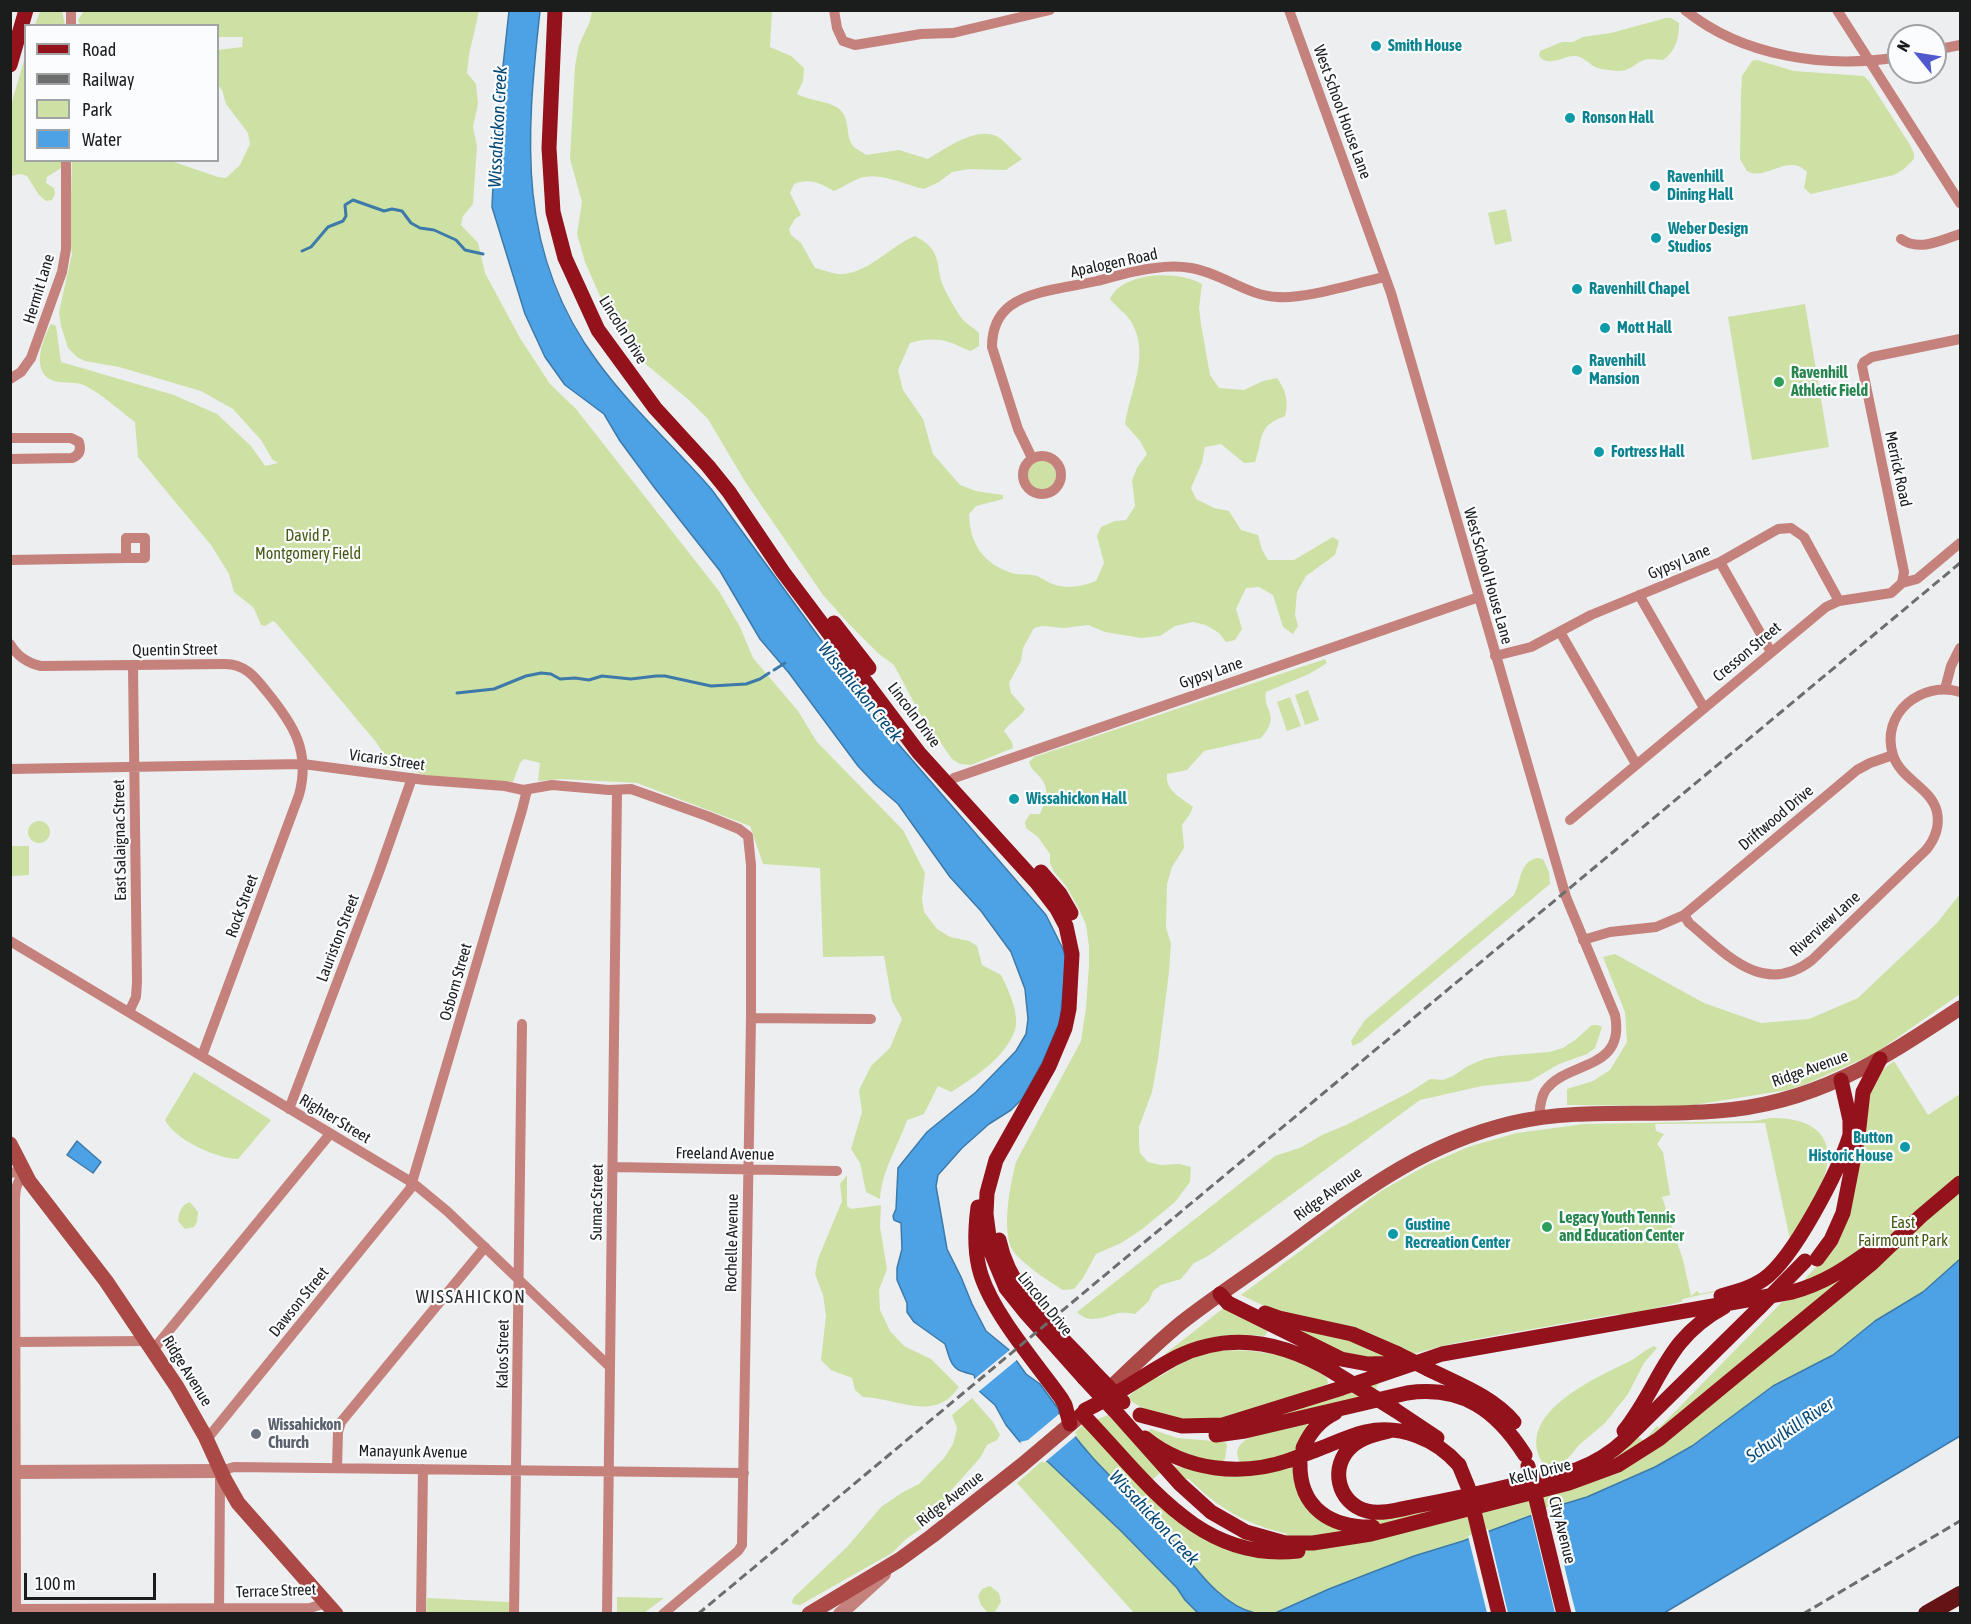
<!DOCTYPE html>
<style>
body{margin:0}
#map{position:relative;width:1971px;height:1624px;overflow:hidden;background:#edeef0;font-family:"Asap Condensed",sans-serif}
canvas{display:block}
.frame{position:absolute;inset:0;border:12px solid #1b1c1c;pointer-events:none}
.legend{position:absolute;left:24px;top:24px;width:195px;height:138px;box-sizing:border-box;background:#fafcfe;border:2px solid #a1a2a4;margin:0;padding:8px 10px;list-style:none;font-size:18px;color:#1b1c1c}
.legend li{display:flex;align-items:center;gap:12px;height:30px}
.legend b{width:30px;border:2px solid #a1a2a4}
.north{position:absolute;left:1887px;top:24px;width:60px;height:60px;box-sizing:border-box;background:#fafcfe;border:2px solid #a1a2a4;border-radius:50%;rotate:300deg;font-size:16px;font-weight:700;line-height:24px;text-align:center;color:#1b1c1c}
.north::after{content:'';display:block;margin:auto;width:21px;height:27px;background:#5159cf;clip-path:polygon(50% 0,100% 100%,50% 72%,0 100%)}
.scale{position:absolute;left:24px;top:1573px;width:132px;height:27px;box-sizing:border-box;border:3px solid #1b1c1c;border-top:0;padding-left:8px;font-size:18px;line-height:21px;white-space:nowrap;color:#1b1c1c;-webkit-text-stroke:4px #fafcfe;paint-order:stroke}
</style>
<div id="map">
<canvas width="1971" height="1624"></canvas>
<div class="frame"></div>
<ul class="legend">
<li><b style="height:8px;background:#93121b"></b>Road</li>
<li><b style="height:8px;background:#6c6d6d"></b>Railway</li>
<li><b style="height:16px;background:#cde1a4"></b>Park</li>
<li><b style="height:16px;background:#4ca2e5"></b>Water</li>
</ul>
<div class="north">N</div>
<div class="scale">100 m</div>
</div>
<script>
const context = document.querySelector('canvas').getContext('2d');
context.lineJoin = 'round';
function fill(path, color) { context.fillStyle = color; context.fill(path, 'evenodd'); }
function stroke(path, color, width, dash) { context.strokeStyle = color; context.lineWidth = width; context.lineCap = dash ? 'butt' : 'round'; context.setLineDash(dash || []); context.stroke(path); }
function drawText(font, color, halo, rows, align = 'center') {
  context.font = font + ' "Asap Condensed",sans-serif'; context.lineWidth = 4.5; context.setLineDash([]); context.textBaseline = 'middle'; context.strokeStyle = halo; context.fillStyle = color; for (const [text, x, y, turn = 0] of rows) {
    context.save(); context.translate(x, y); context.rotate((+turn || 0) * Math.PI / 180); context.textAlign = isNaN(turn) ? turn : align; if (halo) context.strokeText(text, 0, 0); context.fillText(text, 0, 0); context.restore();
  }
}
fill(new Path2D(`
 M592,10L772,11L770,47L791,56L804,68L803,81L797,94C810,101 826,100 838,108C852,118 844,137 854,147C857,150 863,152 866,155L899,150L928,159C946,148 981,123 1001,139C1008,145 1015,153 1022,159L1006,170L969,169L952,172L939,182L924,189C905,185 884,173 864,177C854,179 844,187 834,191C820,183 809,178 794,184L790,193L801,215L795,219L789,229L791,235L801,243L815,268C824,270 835,275 844,274C873,270 890,246 915,236C946,252 933,268 946,292C949,298 960,317 964,321C968,325 974,328 979,333V346L971,351C963,349 956,344 949,342C937,338 921,339 910,343L898,370L903,390L923,419L933,454L960,485L976,491L1003,495V499L976,506L969,514C970,543 982,562 1009,572C1018,576 1029,573 1037,576C1042,578 1046,581 1050,583C1066,590 1080,587 1096,581L1104,563L1097,536L1101,527L1115,521L1126,520L1135,506L1132,480L1137,468L1147,454L1140,441L1125,424C1130,391 1150,356 1132,323C1127,314 1116,307 1110,299C1122,271 1179,270 1202,284L1199,308L1201,324L1210,375L1219,388L1244,390L1263,381L1277,378C1286,391 1289,401 1285,416C1257,427 1264,435 1255,462L1244,463L1221,444L1205,447L1202,463L1191,488L1196,499L1214,508L1229,511L1241,530L1258,535L1262,550L1268,560H1294L1333,537L1339,541L1335,555L1306,576L1297,592L1295,615L1298,626L1293,634L1283,627L1273,595L1259,587L1246,588L1236,609L1242,629L1235,640L1226,642L1219,633L1206,625L1193,622L1175,626L1160,636L1141,638L1105,632L1088,625L1064,628L1042,626L1034,628L1023,648L1021,661L1009,683L1011,693L1025,709C1020,718 1010,722 1004,731L1012,742L1013,748L971,765L960,764L952,759L920,714L894,665L879,654L849,624L823,595L744,480L708,419L689,400L636,356L600,296L585,262L577,234L582,202L570,159L575,66L579,45L590,21Z
 M40,11H62L65,25H35Z
 M84,11H479L469,55L467,73L476,84L478,104L473,127L477,146L473,204L463,216L461,225L478,243L485,273L520,338L550,384L576,409L719,591L740,627L753,658L798,711L817,742L903,830L925,873L922,899L924,912L937,929L950,937L969,941L977,946L982,965L1001,975C1008,989 1020,1014 1015,1030C1005,1058 975,1077 951,1092L938,1086L924,1114L907,1120C898,1147 882,1169 880,1199L866,1192L860,1163L851,1149L862,1112L859,1090L871,1066L890,1048L902,1019L892,1001L884,956L823,957L820,868L763,864L750,826L637,783L561,779L538,781L540,763L524,759L520,763L513,782L427,776L411,770L387,768L389,762L376,742L276,623L273,621L265,626L261,625L254,608L234,592L229,574L211,545L138,457L135,422C119,410 103,395 86,386C77,381 64,384 54,381C30,373 42,340 51,324L56,326L61,362L174,395L217,414L251,446L265,466L278,463L272,459L261,440L233,409L201,391L119,367L85,361L77,357L68,348L61,326L59,312L72,254L70,235L72,161H171L218,177L226,178L240,165L250,144L248,133L226,104L222,90L218,85V50L242,47L243,37H218V26L80,25L78,20Z
 M1666,18H1671L1679,23C1679,38 1676,51 1663,60C1658,60 1650,58 1644,60C1635,63 1631,71 1618,71C1611,70 1602,70 1595,67C1588,63 1583,56 1574,56C1562,56 1549,68 1539,56L1540,51L1562,42H1573L1583,37L1611,33Z
 M25,57L26,160L62,161L61,168L47,177L46,183L54,188L55,194L52,200L46,201L39,195L27,176L21,174L11,176V105Z
 M1757,60L1794,71L1864,76L1869,81L1910,145L1914,154V159L1904,169L1894,175L1811,194L1804,188L1807,172C1788,152 1766,182 1747,171L1740,159L1741,97L1742,76L1752,61Z
 M1506,209L1512,241L1495,245L1488,213Z
 M1805,304L1829,447L1752,460L1728,317Z
 M1026 475a15 15 0 1 1 30 0a15 15 0 1 1-30 0Z
 M1325,659L1327,663L1309,674L1266,692C1262,711 1282,714 1261,738L1204,751L1187,770L1167,774C1165,791 1181,797 1193,807L1190,814L1182,825L1184,848L1172,867L1167,884L1166,928L1171,943L1169,972L1158,1059L1152,1092L1139,1127V1144L1140,1153L1148,1162L1161,1165L1179,1164L1191,1167L1190,1182L1175,1202L1141,1230L1121,1243L1096,1254L1083,1278L1074,1289L1063,1290C1050,1282 1014,1259 1010,1245C1003,1222 1010,1185 1016,1162L1081,1041L1086,1008L1089,965V946L1086,925L1079,909L1066,886L1054,872L1050,863V854L1038,837L1026,828L1025,822L1030,814H1040C1047,798 1051,787 1037,774C1033,770 1031,768 1029,762L1034,757Z
 M1308,690L1319,720L1305,725L1295,695Z
 M1290,697L1301,726L1287,731L1277,702Z
 M28 832a11 11 0 1 1 22 0a11 11 0 1 1-22 0Z
 M11,846H29V875L11,876Z
 M1537,858L1543,859L1549,872L1550,884L1361,1042L1353,1046L1351,1041L1365,1020L1514,895C1521,882 1519,862 1537,858Z
 M1960,894V994L1874,1054L1806,1084L1787,1090L1688,1106L1567,1105V1089L1593,1081L1610,1070L1627,1042L1625,1012L1603,957L1615,954L1704,1003L1761,1023L1809,1019L1858,998L1937,923Z
 M1592,1025H1598L1602,1027L1595,1048L1587,1054L1559,1064L1530,1081L1482,1086L1420,1100L1208,1256L1194,1263L1181,1279L1161,1285L1153,1291L1149,1301L1135,1314C1128,1313 1122,1312 1115,1314C1101,1318 1089,1324 1077,1312L1275,1156L1302,1147L1322,1135L1346,1125L1410,1092L1430,1079L1443,1080L1453,1076L1468,1066L1484,1059L1500,1056L1549,1052L1563,1048L1575,1040Z
 M1894,1061L1928,1115L1960,1094V1259L1923,1292L1875,1321L1833,1355L1773,1386L1692,1446L1655,1467L1587,1497L1554,1507L1463,1541L1414,1556L1329,1589L1273,1613L1135,1614L1017,1483L1082,1426L1093,1419L1096,1420L1108,1415L1161,1472L1152,1480L1210,1531L1281,1548L1286,1534H1289C1249,1526 1217,1508 1189,1479H1185L1174,1466L1211,1473L1269,1461L1240,1462C1223,1432 1292,1427 1309,1424L1310,1425L1301,1440L1313,1512L1369,1522L1460,1505L1569,1479L1638,1437L1644,1441L1657,1426L1659,1428L1782,1302L1810,1294L1805,1279L1824,1258L1866,1103L1877,1074Z
 M194,1072L271,1120L238,1159C217,1159 174,1139 165,1120Z
 M1771,1118C1804,1117 1836,1130 1826,1170C1822,1189 1810,1207 1800,1224C1791,1239 1782,1257 1768,1269C1745,1288 1711,1292 1683,1299L1681,1302L1624,1316L1618,1314C1562,1324 1506,1333 1451,1344C1422,1350 1395,1363 1366,1359C1341,1356 1319,1343 1298,1332L1297,1329L1317,1331L1353,1339L1384,1354L1397,1348L1363,1331L1277,1312L1241,1295L1381,1191L1427,1165L1468,1147L1517,1133L1584,1124L1753,1121ZM1765,1123L1790,1239C1766,1279 1743,1285 1700,1294L1697,1291L1691,1296L1683,1260L1662,1197L1670,1195L1663,1152L1657,1144L1664,1134L1656,1131L1655,1124Z
 M847,1175V1206L851,1209L881,1205L880,1227L887,1269L879,1290L880,1310L890,1331L904,1346L931,1359L959,1387C935,1423 898,1398 863,1397L855,1390L852,1378L831,1370L821,1360L826,1316L823,1295L815,1274L818,1259L842,1201L840,1184Z
 M190,1202L198,1212L197,1222L194,1227L185,1229L178,1221C179,1212 181,1205 190,1202Z
 M1226,1306L1269,1328L1265,1336L1247,1335L1160,1358Z
 M1654,1346L1657,1348L1644,1363L1628,1394L1605,1423L1579,1445L1564,1463L1554,1466L1544,1465C1511,1416 1593,1379 1626,1363C1636,1359 1644,1350 1654,1346Z
 M1219,1351C1257,1349 1295,1354 1327,1378L1328,1384C1264,1407 1190,1445 1127,1398L1154,1375L1159,1377L1192,1357Z
 M1381,1379L1375,1390L1368,1395L1256,1424Z
 M972,1398L993,1422L1000,1435L997,1440L987,1445L980,1458L946,1496L948,1506L946,1511L906,1539L892,1553L800,1605L793,1604L792,1601L794,1597L847,1547L881,1507L903,1492L919,1484L944,1458L953,1444L956,1433L957,1428L952,1415Z
 M1151,1429L1177,1438L1225,1442L1227,1445L1225,1459L1222,1462C1194,1459 1171,1448 1148,1432Z
 M990,1586L999,1593L1001,1602L994,1613H988L981,1605L978,1596L982,1589Z
 M617,1597H621L664,1598L644,1613L617,1614Z
 M427,1598L509,1602V1613L426,1614Z`), '#cde1a4');
const water = new Path2D(`
 M509,11H540C526,138 516,252 597,361C631,408 675,447 712,490L888,732L1046,915L1063,949L1066,960L1060,1021L1042,1063L1022,1099L1011,1110L989,1124L962,1148L938,1175L936,1186L947,1249L961,1277L972,1304L986,1331L1008,1349L1026,1374L1040,1384L1059,1410V1414C1088,1460 1131,1494 1167,1534C1191,1560 1218,1605 1255,1613H1198L1185,1600L1177,1588L1121,1531L1048,1462L1020,1442L1006,1425L995,1405L978,1390L974,1375C971,1374 967,1373 964,1372C950,1369 949,1355 945,1344L914,1322L907,1312V1303L897,1280V1268L902,1249L901,1223L894,1220L893,1216L896,1209L898,1168L927,1132L976,1092L1016,1051L1026,1034L1028,1019L1025,989L1011,952L981,911L950,877L898,804L875,784L858,766L789,673L760,639L720,571L654,487L620,441L604,414L565,385L545,357L525,314L492,207L495,139Z
 M77,1141L101,1162L93,1173L67,1155Z
 M1960,1259V1436L1664,1613L1273,1614L1329,1589L1414,1556L1463,1541L1554,1507L1587,1497L1655,1467L1692,1446L1773,1386L1833,1355L1875,1321L1923,1292Z`);
fill(water, '#4ca2e5');
stroke(water, '#3d7aa9', 1.5);
fill(new Path2D(`
 M1011,1349L1018,1359L977,1393L972,1381Z
 M1059,1414L1077,1435L1044,1463L1027,1451L1020,1442L1028,1440Z
 M1550,1506L1572,1598L1576,1613H1555L1531,1514Z
 M1488,1529L1508,1613H1487L1468,1536Z`), '#edeef0');
stroke(new Path2D(`
 M302,251L311,247L328,227L343,221L346,216L345,205L353,200L384,211L392,209L402,211L411,223L420,228L434,230L456,240L465,250L483,254
 M774,670L785,663
 M457,693L494,689L526,676L541,673L551,674L560,679L575,678L589,680L602,676L631,679L656,676H665L711,686L746,684L760,679L769,673`), '#3d7aa9', 3);
stroke(new Path2D(`
 M71,10V26
 M834,10L837,28L843,41L855,45L921,34L953,33L1050,10
 M1289,10L1391,293L1566,897L1615,1015C1626,1072 1566,1060 1545,1091C1540,1099 1540,1109 1539,1118
 M1685,10C1743,57 1827,69 1899,57
 M1837,10L1960,203
 M1935,50L1960,45
 M1901,239C1919,252 1942,240 1960,234
 M10,379L21,372L31,358L62,272L66,249V160
 M10,438H71L79,442C81,449 80,455 72,458L10,459
 M1023 475a19 19 0 1 1 38 0a19 19 0 1 1-38 0Z
 M1032,458L1018,429L992,347C992,331 997,316 1010,306C1031,290 1071,287 1097,281C1116,276 1135,270 1155,268C1167,266 1180,266 1191,268C1222,273 1247,296 1278,297C1307,299 1355,283 1385,277
 M126,538H145V558H126Z
 M10,560L126,558
 M1720,562L1771,652
 M1902,583L1904,572L1862,366L1864,362L1872,357L1960,339
 M1639,595L1704,708
 M1560,632L1636,764
 M10,644C17,656 27,663 41,666L225,664C245,664 255,677 267,692C293,724 311,751 299,795L202,1056
 M1495,656L1531,647L1591,615L1720,562L1778,529L1791,528L1804,537L1839,601
 M1945,689L1951,666L1960,648
 M10,769L303,764L425,780L505,786L523,790L552,785L609,790L631,789L707,816L739,829L748,836L751,865V1018L742,1545L738,1551L663,1614
 M954,778L1479,597
 M1570,820L1826,607L1839,601L1891,593L1902,583L1917,579L1960,543
 M1684,915L1689,923C1725,953 1763,998 1812,960L1926,850C1935,839 1940,827 1937,812C1931,787 1901,780 1893,755C1880,714 1921,680 1960,692
 M1583,940L1610,932L1656,927L1684,915L1857,770L1870,763L1893,755
 M10,941L413,1183L447,1211L610,1367
 M129,1012L136,997L137,982L133,666
 M751,1018L871,1019
 M289,1109L379,872L412,778
 M613,1167L837,1171
 M10,1173L23,1171L16,1188L15,1198L16,1614
 M15,1342L147,1341
 M153,1350L330,1134
 M207,1439L410,1189L522,810L527,790
 M337,1468L338,1432L341,1422L485,1247
 M11,1609L310,1608L326,1603
 M219,1614L220,1482V1471L234,1467L744,1473
 M421,1614L423,1469
 M514,1614L522,1024
 M607,1614L617,790`), '#c5817b', 10);
stroke(new Path2D(`
 M10,1472L220,1471
 M840,1614L884,1574`), '#c5817b', 14);
stroke(new Path2D(`
 M10,1144L29,1181L106,1281L177,1387L205,1436L225,1480L238,1503L336,1614
 M1102,1396C1128,1371 1153,1346 1181,1323C1214,1297 1250,1274 1284,1249C1359,1194 1420,1145 1512,1123C1580,1107 1648,1117 1717,1111C1815,1104 1881,1060 1960,1008
 M809,1614L899,1560L932,1536L1022,1465L1080,1416`), '#aa4945', 15);
stroke(new Path2D(`
 M555,10L549,148L553,212L565,258L598,330L655,408L708,466L729,492L783,572L919,753L1037,883L1057,909L1066,926L1072,954L1069,1009L1065,1028L1049,1066L996,1160L987,1193L986,1214L991,1252L1006,1288L1026,1313L1084,1378
 M10,65L26,10
 M834,623L869,668
 M1041,872L1060,894L1071,913
 M1841,1080L1850,1120V1134
 M978,1207C975,1229 974,1253 981,1275C994,1315 1036,1363 1061,1398L1065,1405L1070,1424
 M999,1240C1010,1294 1057,1331 1092,1370
 M1817,1259L1831,1240L1843,1213L1858,1136L1863,1092L1880,1059
 M1220,1294L1228,1303L1341,1359L1368,1364L1400,1363
 M1721,1296C1736,1292 1751,1288 1764,1279C1794,1258 1839,1170 1850,1135
 M1265,1313L1279,1318L1352,1334L1398,1354
 M1428,1369C1458,1384 1492,1396 1514,1422
 M1085,1410C1118,1395 1146,1373 1177,1357C1232,1330 1286,1343 1335,1373
 M1114,1410L1180,1484L1211,1512L1246,1532L1285,1543H1313L1371,1534L1569,1483L1618,1465L1659,1439L1871,1264L1921,1216L1960,1183
 M1395,1410L1437,1438
 M1082,1414C1144,1477 1197,1563 1298,1551
 M1140,1415L1182,1426L1223,1425L1342,1388L1442,1354L1792,1292C1829,1282 1851,1264 1881,1243
 M1389,1431C1376,1434 1363,1437 1352,1446C1329,1466 1337,1503 1367,1511C1382,1515 1401,1509 1416,1506C1449,1500 1481,1493 1514,1485C1534,1480 1556,1476 1576,1470C1595,1463 1611,1453 1626,1439L1759,1308
 M1624,1431C1662,1383 1664,1340 1724,1307
 M1216,1435L1245,1431L1407,1393C1463,1385 1497,1411 1525,1455
 M1145,1438C1186,1471 1241,1477 1290,1460
 M1303,1448C1310,1432 1320,1420 1335,1413
 M1316,1450C1332,1444 1349,1436 1365,1432C1401,1424 1436,1439 1459,1465
 M1300,1463C1299,1508 1331,1528 1373,1527`), '#93121b', 15);
stroke(new Path2D(`
 M1927,1614L1960,1595`), '#651415', 18);
stroke(new Path2D(`
 M698,1614L1960,563
 M1803,1614L1960,1521`), '#6c6d6d', 3, [9, 4.5]);
stroke(new Path2D(`
 M1759,1308L1805,1261
 M1398,1354L1428,1369
 M1092,1370L1123,1402
 M1335,1373L1395,1410
 M1084,1378L1114,1410
 M1290,1460L1316,1450
 M1459,1465L1468,1487L1499,1614
 M1528,1466L1564,1614`), '#93121b', 15);
for (const [x, y, r, color] of [
 [1376,46,6,"#0f9aa8"],
 [1570,118,6,"#0f9aa8"],
 [1655,186,6,"#0f9aa8"],
 [1656,238,6,"#0f9aa8"],
 [1577,289,6,"#0f9aa8"],
 [1605,328,6,"#0f9aa8"],
 [1577,370,6,"#0f9aa8"],
 [1779,382,6,"#2e9e5b"],
 [1599,452,6,"#0f9aa8"],
 [1014,799,6,"#0f9aa8"],
 [1905,1147,6,"#0f9aa8"],
 [1547,1227,6,"#2e9e5b"],
 [1393,1234,6,"#0f9aa8"],
 [256,1434,6,"#6b7280"]
]) { const dot = new Path2D(); dot.arc(x, y, r, 0, 2 * Math.PI); context.fillStyle = color; context.fill(dot); stroke(dot, '#fafcfe', 2); }
drawText('bold 16px', '#0d838f', '#fafcfe', [
 ["Smith House",1388,46],
 ["Ronson Hall",1582,118],
 ["Ravenhill",1667,177],
 ["Dining Hall",1667,195],
 ["Weber Design",1668,229],
 ["Studios",1668,247],
 ["Ravenhill Chapel",1589,289],
 ["Mott Hall",1617,328],
 ["Ravenhill",1589,361],
 ["Mansion",1589,379],
 ["Fortress Hall",1611,452],
 ["Wissahickon Hall",1026,799],
 ["Button",1893,1138,"right"],
 ["Historic House",1893,1156,"right"],
 ["Gustine",1405,1225],
 ["Recreation Center",1405,1243]
], 'left');
drawText('16px', '#1b1c1c', '#fafcfe', [
 ["West School House Lane",1342,112,70],
 ["Apalogen Road",1114,263,-12],
 ["Hermit Lane",39,289,-73],
 ["Lincoln Drive",623,330,58],
 ["Merrick Road",1898,469,78],
 ["Gypsy Lane",1679,562,-23],
 ["West School House Lane",1488,576,74],
 ["Quentin Street",175,650,-1],
 ["Cresson Street",1747,652,-40],
 ["Gypsy Lane",1211,673,-19],
 ["Lincoln Drive",914,715,53],
 ["Vicaris Street",387,760,8],
 ["Driftwood Drive",1776,818,-40],
 ["East Salaignac Street",120,840,-91],
 ["Rock Street",242,906,-70],
 ["Riverview Lane",1825,924,-42],
 ["Lauriston Street",338,938,-69],
 ["Osborn Street",456,982,-74],
 ["Ridge Avenue",1810,1069,-20],
 ["Righter Street",335,1119,31],
 ["Freeland Avenue",725,1154,1],
 ["Ridge Avenue",1328,1194,-36],
 ["Sumac Street",597,1202,-89],
 ["Rochelle Avenue",732,1243,-89],
 ["Dawson Street",299,1302,-51],
 ["Lincoln Drive",1045,1304,51],
 ["Kalos Street",503,1354,-89],
 ["Ridge Avenue",187,1371,58],
 ["Manayunk Avenue",413,1452,1],
 ["Kelly Drive",1540,1472,-14],
 ["Ridge Avenue",950,1499,-38],
 ["City Avenue",1562,1530,76],
 ["Terrace Street",276,1591,-2]
]);
drawText('bold 16px', '#27864d', '#fafcfe', [
 ["Ravenhill",1791,373],
 ["Athletic Field",1791,391],
 ["Legacy Youth Tennis",1559,1218],
 ["and Education Center",1559,1236]
], 'left');
drawText('16px', '#475913', '#fafcfe', [
 ["David P.",308,536],
 ["Montgomery Field",308,554],
 ["East",1903,1223],
 ["Fairmount Park",1903,1241]
]);
drawText('bold 16px', '#5b616d', '#fafcfe', [
 ["Wissahickon",268,1425],
 ["Church",268,1443]
], 'left');
drawText('italic 18px', '#064975', '#fafcfe', [
 ["Wissahickon Creek",498,127,-87],
 ["Wissahickon Creek",860,692,51],
 ["Schuylkill River",1790,1430,-34],
 ["Wissahickon Creek",1154,1518,47]
]);
context.letterSpacing = '1.5px';
drawText('18px', '#2a2c2d', '#fafcfe', [
 ["WISSAHICKON",471,1297]
]);
context.letterSpacing = '0px';
</script>
